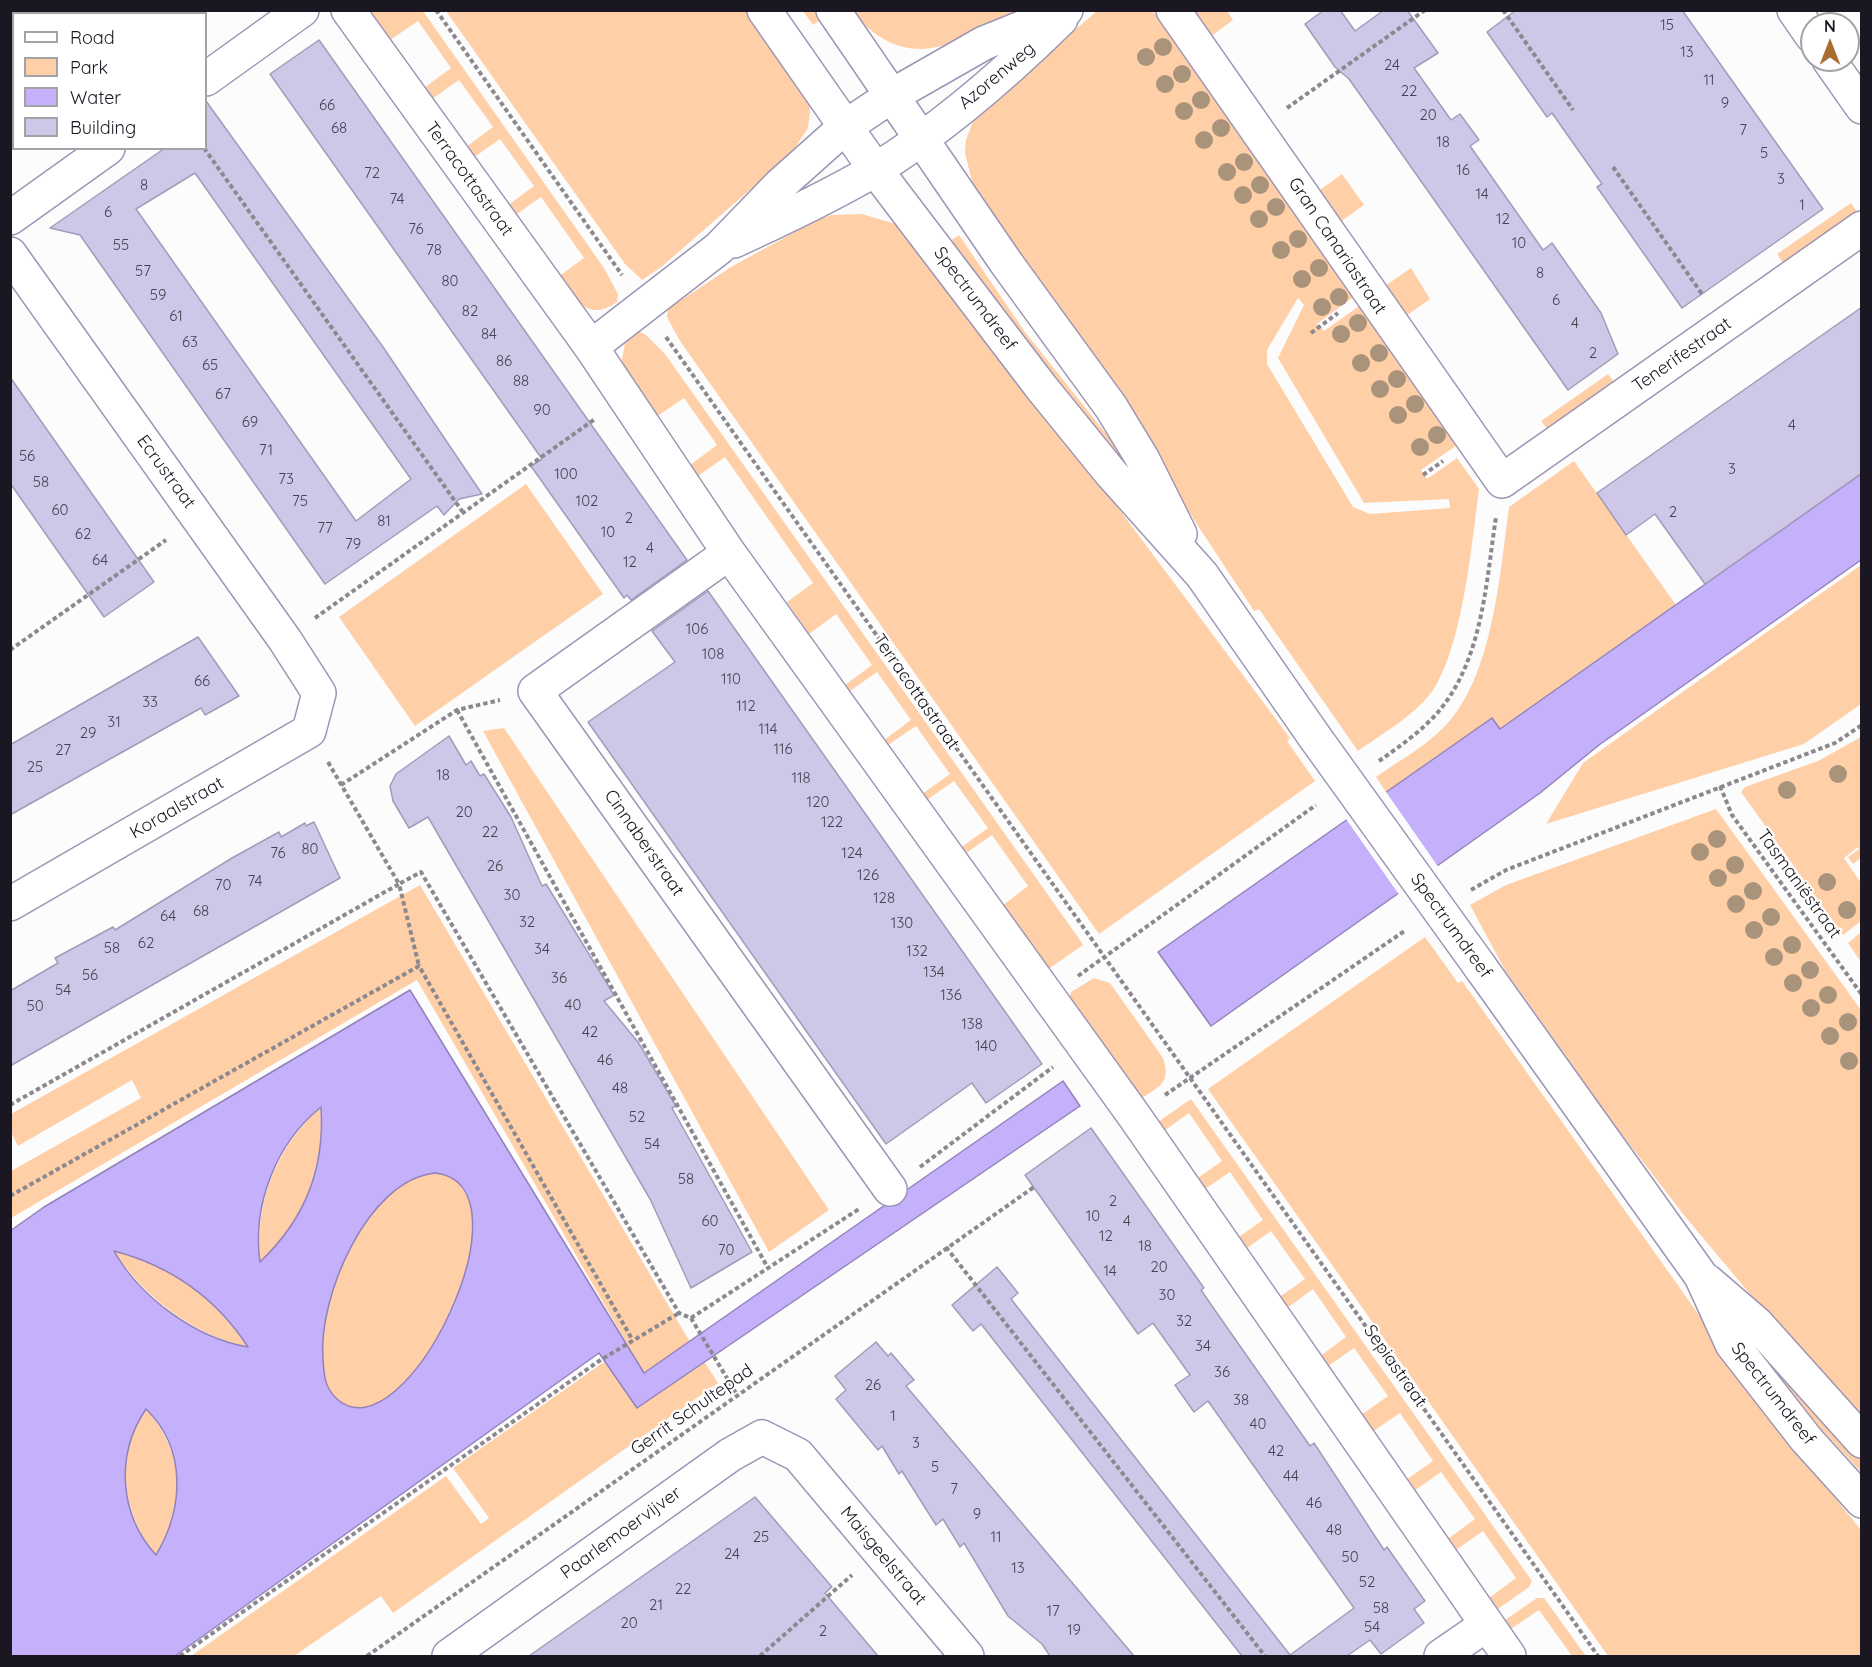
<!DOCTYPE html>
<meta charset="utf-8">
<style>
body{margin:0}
#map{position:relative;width:1872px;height:1667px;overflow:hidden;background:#fcfcfc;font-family:Quicksand,sans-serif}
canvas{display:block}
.frame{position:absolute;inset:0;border:12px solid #1a1722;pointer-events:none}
.legend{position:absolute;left:12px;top:12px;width:195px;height:138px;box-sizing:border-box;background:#fff;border:2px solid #a3a2a7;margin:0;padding:8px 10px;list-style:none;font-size:18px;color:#1a1722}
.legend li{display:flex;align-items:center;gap:12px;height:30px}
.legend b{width:30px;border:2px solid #a3a2a7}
.north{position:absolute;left:1800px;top:12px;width:60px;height:60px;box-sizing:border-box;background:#fff;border:2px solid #a3a2a7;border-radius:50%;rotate:0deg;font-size:16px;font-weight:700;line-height:24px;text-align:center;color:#1a1722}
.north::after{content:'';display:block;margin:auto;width:21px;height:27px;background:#aa6d31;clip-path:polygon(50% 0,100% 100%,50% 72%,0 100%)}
</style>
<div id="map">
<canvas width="1872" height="1667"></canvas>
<div class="frame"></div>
<ul class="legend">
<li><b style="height:8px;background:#fff"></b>Road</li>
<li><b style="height:16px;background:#ffd0a8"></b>Park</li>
<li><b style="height:16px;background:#c4b0fb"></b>Water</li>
<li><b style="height:16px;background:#cec7e7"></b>Building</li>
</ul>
<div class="north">N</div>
</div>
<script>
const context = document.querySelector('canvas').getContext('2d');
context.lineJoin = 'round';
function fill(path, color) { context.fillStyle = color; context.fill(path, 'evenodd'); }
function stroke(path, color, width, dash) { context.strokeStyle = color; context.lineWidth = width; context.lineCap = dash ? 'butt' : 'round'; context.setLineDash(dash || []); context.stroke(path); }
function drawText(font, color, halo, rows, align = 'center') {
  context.font = font + ' Quicksand,sans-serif'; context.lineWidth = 4.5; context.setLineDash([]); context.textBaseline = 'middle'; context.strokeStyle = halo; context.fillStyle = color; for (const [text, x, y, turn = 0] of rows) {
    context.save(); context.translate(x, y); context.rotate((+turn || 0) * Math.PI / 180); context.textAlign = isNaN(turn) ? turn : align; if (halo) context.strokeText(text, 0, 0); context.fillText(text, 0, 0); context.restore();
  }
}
fill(new Path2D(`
 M369,11H423L604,268L618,294L617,302C587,323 576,299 558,277L584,258L541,197L514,216L507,206L534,186L500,139L473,158L466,147L493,127L459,80L432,99L424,88L451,68L418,21L390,40Z
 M446,11H754L808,93L810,111L808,128L790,155L660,268L642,280L625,264Z
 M803,11H822L826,16L813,25Z
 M851,11H1016C955,46 906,75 851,11Z
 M1097,11H1152L1161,19L1356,295L1317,324L1324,331L1362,304L1460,443L1421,470L1427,479L1457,458L1479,489C1472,543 1463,641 1435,687C1418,714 1383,733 1358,751L1259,609L1254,611L972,182L965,153L966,140L972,124L982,110ZM1298,298L1304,305L1278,358L1364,503L1449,499L1450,508L1370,514L1353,507L1267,364V350Z
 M1190,11H1227L1233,20L1209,38Z
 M1342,174L1364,205L1339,223L1317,192Z
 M1851,203L1857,212L1784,264L1777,254Z
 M862,214L899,225L926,251L1290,738L1287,741L1315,781L1099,934L680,341L667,317L668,309L731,267L815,221L831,215Z
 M959,235L1025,332L1146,484L1152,515L947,243Z
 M1411,268L1430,299L1406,316L1385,286Z
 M637,331L645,334L665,354L1080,940L1083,945L1047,970L1002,906L1028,886L992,835L965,854L960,848L988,828L954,781L927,800L922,794L950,774L916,726L888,745L884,740L911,720L877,672L850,691L845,685L872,665L836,614L809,634L787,602L813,583L725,457L698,476L690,465L717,445L684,398L656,417L621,364L625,343Z
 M1608,374L1615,383L1549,431L1541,421Z
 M1574,461L1676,605L1500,729L1492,718L1386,792L1376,777C1399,761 1426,746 1446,725C1493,675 1500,573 1509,507Z
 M526,484L603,594L415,726L339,617Z
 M1861,565V704L1804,744L1546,824L1583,763Z
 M504,728L829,1210L769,1252L483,731Z
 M1861,737V858L1853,864L1848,857L1859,849L1858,847L1844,858L1861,883V921L1843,935L1741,792L1745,787L1818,761Z
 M1716,809L1861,1010V1419L1750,1294L1683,1214L1617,1128L1505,970L1470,905L1506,885Z
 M420,885L690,1342L644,1373L417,980L11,1218V1171L141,1098L132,1080L18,1146L11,1132V1114Z
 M1861,932V962L1848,943Z
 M1425,937L1458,983L1462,981L1782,1432L1861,1530V1656H1608L1210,1092L1208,1089Z
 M1094,978L1110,983L1163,1058C1172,1084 1158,1087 1139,1100L1069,1001L1071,992Z
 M1191,1099L1532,1581L1529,1587L1498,1609L1489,1598L1516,1578L1483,1531L1456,1550L1448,1539L1475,1519L1441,1472L1414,1491L1406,1480L1433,1461L1400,1413L1372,1432L1361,1415L1388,1396L1354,1348L1327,1367L1319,1357L1346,1337L1313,1289L1286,1309L1278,1298L1305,1279L1271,1231L1244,1250L1236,1239L1263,1220L1230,1172L1202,1191L1195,1180L1222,1161L1189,1113L1161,1133L1155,1124Z
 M321,1106C325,1169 305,1219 260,1262C255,1200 276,1149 321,1106Z
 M435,1173C538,1184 404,1460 337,1399C324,1387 324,1375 323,1358C318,1298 367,1180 435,1173Z
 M113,1250C171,1266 215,1298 248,1348C191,1333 146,1299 113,1250Z
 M1746,1323L1861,1448V1472L1750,1352Z
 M704,1361L718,1383L393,1613L381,1596L294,1656H191L446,1476L481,1524L489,1518L453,1468L604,1362L637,1408Z
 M146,1408C185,1456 187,1502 156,1555C121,1511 114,1457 146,1408Z
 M1537,1598H1544L1586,1656H1572L1539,1610L1511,1629L1505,1620Z`), '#ffd0a8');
const water = new Path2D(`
 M1861,474V560L1599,745L1540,793L1211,1026L1158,952L1492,718L1500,729Z
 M410,990L644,1373L1063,1081L1080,1106L637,1408L599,1353L175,1656H11L10,1231L44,1207ZM321,1107C325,1169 305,1219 260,1262C252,1205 276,1143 321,1107ZM435,1173C538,1184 404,1460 337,1399C324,1387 324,1375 323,1358C318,1298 367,1180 435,1173ZM114,1251C171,1266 216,1298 248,1347C195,1338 140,1297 114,1251ZM146,1409C187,1449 184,1508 156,1555C119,1514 115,1455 146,1409Z`);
fill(water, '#c4b0fb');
stroke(water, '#9182ba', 1.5);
fill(new Path2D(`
 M1384,789L1439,868L1400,896L1344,816Z`), '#fcfcfc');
const building = new Path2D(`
 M1324,10H1340L1355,31L1384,10H1407L1438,53L1414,68L1451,120L1460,114L1479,140L1470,146L1543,250L1552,243L1601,313L1618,354L1568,390L1366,103L1349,79L1335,67L1305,24Z
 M1516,10H1682L1823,209L1682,308L1597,187L1602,184L1552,113L1547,117L1487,32Z
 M319,40L687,560L631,600L627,595L624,598L531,466L542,459L270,74Z
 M206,101L383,347L482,494L459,499L444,515L437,506L325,584L80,235L50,228L165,148H206ZM195,173L411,479L356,521L136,209Z
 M1862,307V473L1705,584L1655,514L1626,535L1597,493Z
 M10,377L154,582L104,617L10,483Z
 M708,591L1042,1064L986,1103L972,1083L886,1144L588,722L675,662L652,631Z
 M198,637L239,696L205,715L201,708L10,815V745Z
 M449,736L466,765L471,761L480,776L484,774L511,817L542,886L546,884L614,995L604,1001L638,1042L676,1106L672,1108L752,1252L691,1288L650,1199L428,817L409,828L393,801L390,786L396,774Z
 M314,822L340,878L10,1066V991L58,963L55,958L113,927L115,930L232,858L279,832L281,837L305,823L306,826Z
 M1091,1128L1204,1288L1201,1290L1219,1316L1310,1446L1314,1443L1384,1550L1387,1547L1425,1601L1414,1609L1424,1623L1381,1654L1370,1640L1347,1656H1242L981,1324L973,1331L952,1305L997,1267L1018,1293L1011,1299L1290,1655L1354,1608L1208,1401L1194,1412L1175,1385L1190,1375L1153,1323L1138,1334L1025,1175Z
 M876,1342L888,1356L891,1353L914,1380L906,1386L1134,1656H1050L1042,1644L1008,1616L964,1543L960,1547L943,1519L936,1525L902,1471L899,1474L882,1446L878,1450L836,1399L846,1390L835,1376Z
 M755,1497L832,1587L825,1593L878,1656H529Z`);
fill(building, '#cec7e7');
stroke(building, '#a29bba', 1.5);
const minor = new Path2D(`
 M348,10L591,347L729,553L1135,1117L1509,1656
 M1173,10L1502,481L1862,228
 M1794,10L1812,36
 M1829,60L1862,107
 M206,79L302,10
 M10,218L108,148
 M734,241C782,219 828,197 873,171C938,132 1007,72 1061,19
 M10,254L285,640L319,693L309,731L10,904
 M591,347L719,248L780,185L845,127L893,95L984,43L1066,10
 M729,553L535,691L890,1189
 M449,1656L730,1455L762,1437L798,1455L967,1656
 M1441,1656L1486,1625`);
const major = new Path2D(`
 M764,10L875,169L1041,387L1110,472L1202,575L1314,736
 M833,10L1007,264L1111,407L1142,458L1180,534
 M1481,968L1701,1276L1732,1344L1806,1439L1862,1501
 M1707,1281L1757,1324L1862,1441`);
stroke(minor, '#9d95b4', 36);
stroke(major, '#9d95b4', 36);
stroke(new Path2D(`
 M103,10L105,14
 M436,10L622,275
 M1503,10L1573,110
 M1287,108L1425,10
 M204,148L462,511
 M1613,167L1702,294
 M1311,333L1338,313
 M666,337C976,777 1289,1216 1598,1656
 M1423,475L1443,461
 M315,618L595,419
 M10,650L166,540
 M457,710L768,1268
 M1379,761C1399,747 1423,730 1439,711C1483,658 1486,582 1496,517
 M328,762L399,884L421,872L679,1313L691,1318L737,1395
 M341,785L457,710L500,700
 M1720,786L1732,815L1862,995
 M1471,890L1506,870L1835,743L1862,725
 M1078,976L1316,805
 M1165,1095L1406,930
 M10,1105L399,884L419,966
 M920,1167L1053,1067
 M10,1196L419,966L632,1339
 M946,1247L1265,1656
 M691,1318L859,1209
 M180,1656L599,1361L679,1313
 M367,1656L1034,1187
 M760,1656L852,1575`), '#8b898f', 4, [4.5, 3]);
stroke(minor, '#fff', 33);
stroke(major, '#fff', 33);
const majorBridge = new Path2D(`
 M1314,736L1481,968`);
stroke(majorBridge, '#9d95b4', 36, []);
stroke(majorBridge, '#fff', 33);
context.fillStyle = '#aa937b';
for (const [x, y] of [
 [1163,47],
 [1146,57],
 [1182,74],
 [1165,84],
 [1201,100],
 [1184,111],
 [1221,128],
 [1204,140],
 [1244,162],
 [1227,172],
 [1260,185],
 [1243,195],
 [1276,207],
 [1259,219],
 [1298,239],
 [1281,250],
 [1319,268],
 [1302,279],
 [1339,297],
 [1322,307],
 [1358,323],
 [1341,334],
 [1379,353],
 [1361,363],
 [1397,379],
 [1380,389],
 [1415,404],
 [1398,415],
 [1437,435],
 [1420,447],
 [1838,774],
 [1787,790],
 [1717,839],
 [1700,852],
 [1735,865],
 [1718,878],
 [1827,882],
 [1753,891],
 [1736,904],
 [1847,910],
 [1771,917],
 [1754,930],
 [1792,945],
 [1774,957],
 [1810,970],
 [1793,983],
 [1828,995],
 [1811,1008],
 [1848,1022],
 [1830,1036],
 [1849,1061]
]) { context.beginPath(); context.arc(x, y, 9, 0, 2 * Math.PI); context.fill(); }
drawText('15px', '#474353', null, [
 ["15",1667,25],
 ["13",1687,52],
 ["24",1392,65],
 ["11",1709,80],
 ["22",1409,91],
 ["9",1725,103],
 ["66",327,105],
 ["20",1428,115],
 ["68",339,128],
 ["7",1743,130],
 ["18",1443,142],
 ["5",1764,153],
 ["16",1463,170],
 ["72",372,173],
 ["3",1781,179],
 ["8",144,185],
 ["14",1482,194],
 ["74",397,199],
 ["1",1802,205],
 ["6",108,212],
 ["12",1503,219],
 ["76",416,229],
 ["10",1519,243],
 ["55",121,245],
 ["78",434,250],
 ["57",143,271],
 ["8",1540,273],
 ["80",450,281],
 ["59",158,295],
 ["6",1556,300],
 ["82",470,311],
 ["61",176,316],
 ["4",1575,323],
 ["84",489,334],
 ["63",190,342],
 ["2",1593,353],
 ["86",504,361],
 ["65",210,365],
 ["88",521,381],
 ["67",223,394],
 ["90",542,410],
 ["69",250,422],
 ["4",1792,425],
 ["71",266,450],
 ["56",27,456],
 ["3",1732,469],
 ["100",566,474],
 ["73",286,479],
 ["58",41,482],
 ["75",300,501],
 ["102",587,501],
 ["60",60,510],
 ["2",1673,512],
 ["2",629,518],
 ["81",384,521],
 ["77",325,528],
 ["10",608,532],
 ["62",83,534],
 ["79",353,544],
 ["4",650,548],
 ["64",100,560],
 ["12",630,562],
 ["106",697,629],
 ["108",713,654],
 ["110",731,679],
 ["66",202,681],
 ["33",150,702],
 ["112",746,706],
 ["31",114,722],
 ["114",768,729],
 ["29",88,733],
 ["116",783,749],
 ["27",63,750],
 ["25",35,767],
 ["18",443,775],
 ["118",801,778],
 ["120",818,802],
 ["20",464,812],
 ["122",832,822],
 ["22",490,832],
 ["80",310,849],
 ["76",278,853],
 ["124",852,853],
 ["26",495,866],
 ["126",868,875],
 ["74",255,881],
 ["70",223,885],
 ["30",512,895],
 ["128",884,898],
 ["68",201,911],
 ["64",168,916],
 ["32",527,922],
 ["130",902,923],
 ["62",146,943],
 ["58",112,948],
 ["34",542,949],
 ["132",917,951],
 ["134",934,972],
 ["56",90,975],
 ["36",559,978],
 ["54",63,990],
 ["136",951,995],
 ["40",573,1005],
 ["50",35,1006],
 ["138",972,1024],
 ["42",590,1032],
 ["140",986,1046],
 ["46",605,1060],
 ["48",620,1088],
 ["52",637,1117],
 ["54",652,1144],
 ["58",686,1179],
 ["2",1113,1201],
 ["10",1093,1216],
 ["60",710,1221],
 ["4",1127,1221],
 ["12",1106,1236],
 ["18",1145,1246],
 ["70",726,1250],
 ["20",1159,1267],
 ["14",1110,1271],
 ["30",1167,1295],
 ["32",1184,1321],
 ["34",1203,1346],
 ["36",1222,1372],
 ["26",873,1385],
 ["38",1241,1400],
 ["1",893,1416],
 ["40",1258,1424],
 ["3",916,1443],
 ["42",1276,1451],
 ["5",935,1467],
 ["44",1291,1476],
 ["7",954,1489],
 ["46",1314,1503],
 ["9",977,1514],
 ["48",1334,1530],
 ["25",761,1537],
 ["11",996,1537],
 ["24",732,1554],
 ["50",1350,1557],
 ["13",1018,1568],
 ["52",1367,1582],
 ["22",683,1589],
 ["21",656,1605],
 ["58",1381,1608],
 ["17",1053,1611],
 ["20",629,1623],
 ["54",1372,1627],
 ["19",1074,1630],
 ["2",823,1631]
]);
drawText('18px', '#1a1722', '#fff', [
 ["Azorenweg",997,76,-40],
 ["Terracottastraat",469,179,54],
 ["Gran Canariastraat",1337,246,56],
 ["Spectrumdreef",975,299,53],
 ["Tenerifestraat",1682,355,-35],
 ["Ecrustraat",166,472,54],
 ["Terracottastraat",916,692,55],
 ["Koraalstraat",177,808,-30],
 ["Cinnaberstraat",644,843,55],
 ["Tasmaniëstraat",1799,884,54],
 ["Spectrumdreef",1451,926,54],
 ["Sepiastraat",1395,1366,55],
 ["Spectrumdreef",1773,1394,52],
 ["Gerrit Schultepad",692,1410,-35],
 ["Paarlemoervijver",621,1533,-36],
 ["Maisgeelstraat",883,1556,50]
]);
</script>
